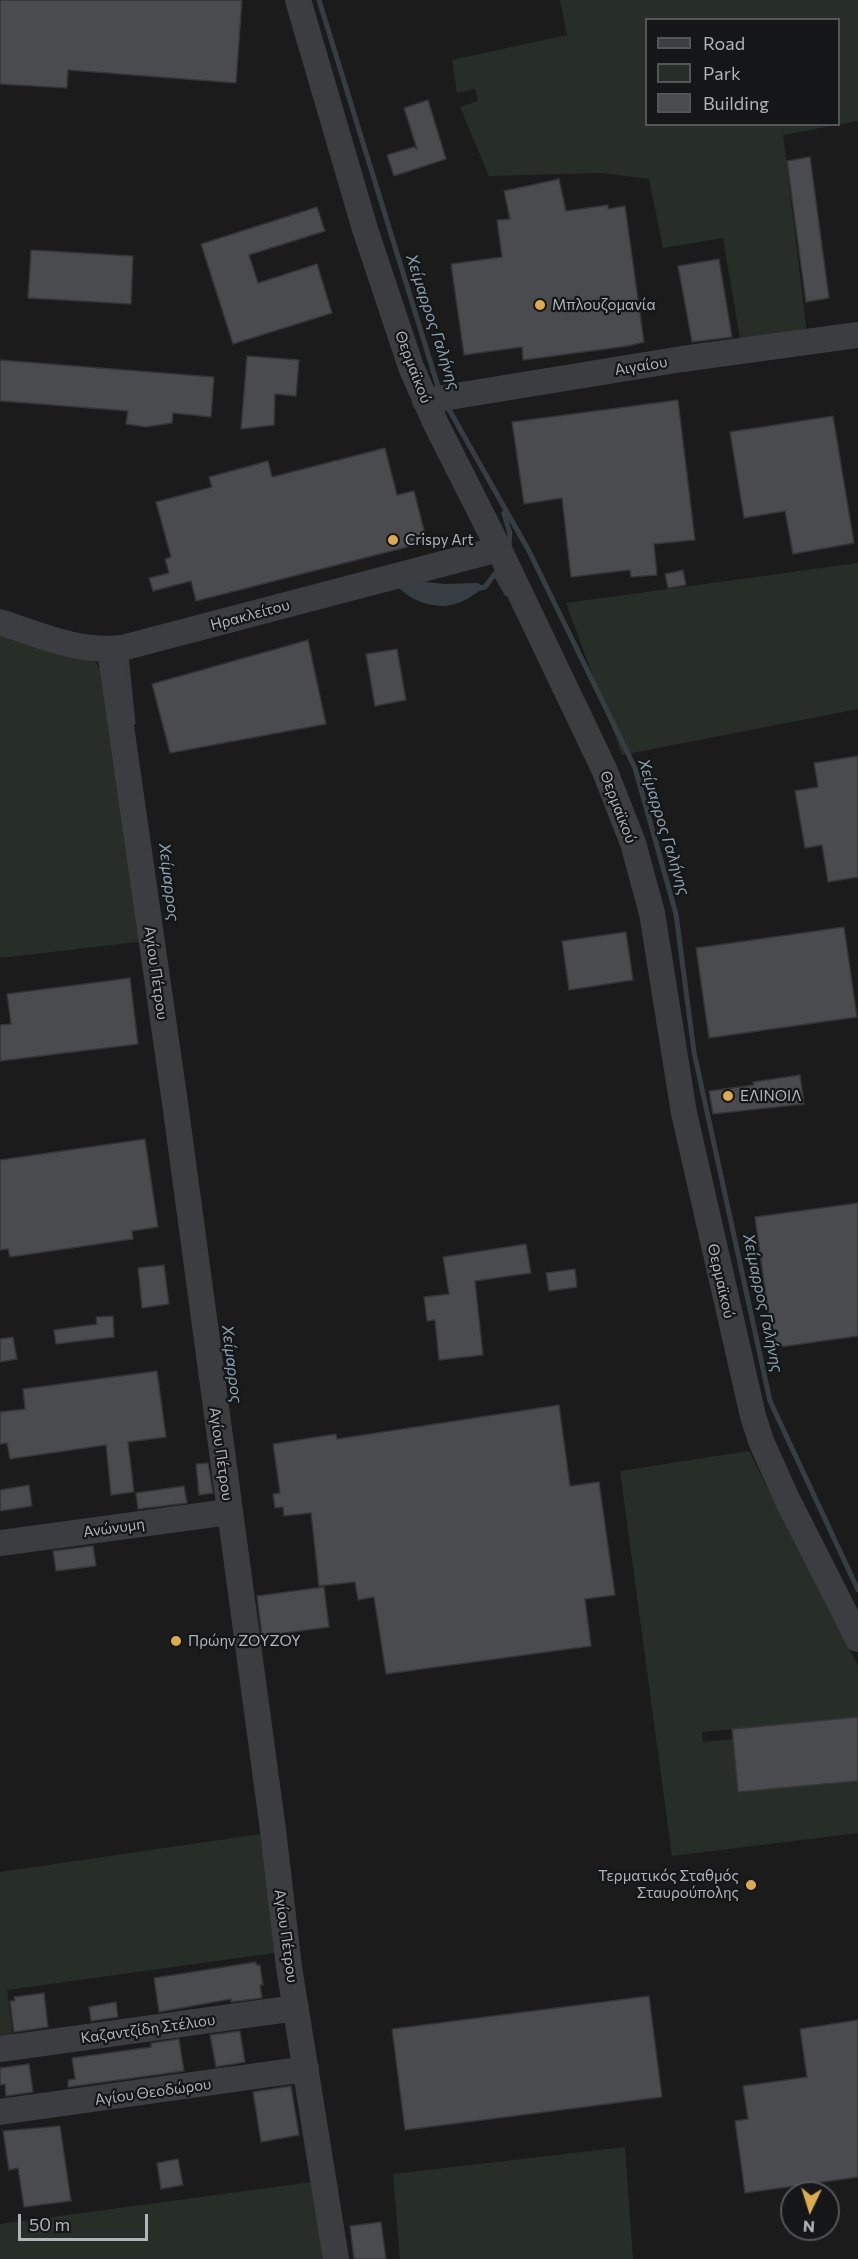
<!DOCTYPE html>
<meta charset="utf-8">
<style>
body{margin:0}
#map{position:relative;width:858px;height:2259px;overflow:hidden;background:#1b1b1c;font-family:Commissioner,sans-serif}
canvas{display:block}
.legend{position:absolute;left:645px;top:18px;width:195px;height:108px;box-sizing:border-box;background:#151617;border:2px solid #535558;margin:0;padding:8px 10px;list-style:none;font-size:18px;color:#afb3ba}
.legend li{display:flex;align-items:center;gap:12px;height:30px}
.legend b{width:30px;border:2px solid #535558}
.north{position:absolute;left:780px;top:2181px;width:60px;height:60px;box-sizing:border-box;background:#151617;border:2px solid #535558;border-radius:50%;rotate:184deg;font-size:16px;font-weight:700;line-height:24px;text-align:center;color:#afb3ba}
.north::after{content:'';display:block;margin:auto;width:21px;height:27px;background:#ddaa52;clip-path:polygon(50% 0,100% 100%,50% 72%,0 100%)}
.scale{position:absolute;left:18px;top:2214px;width:130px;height:27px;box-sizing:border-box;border:3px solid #afb3ba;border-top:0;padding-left:8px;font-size:18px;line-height:21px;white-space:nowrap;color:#afb3ba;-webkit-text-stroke:4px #151617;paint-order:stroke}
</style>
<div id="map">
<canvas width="858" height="2259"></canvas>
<ul class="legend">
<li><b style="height:8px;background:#3c3d41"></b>Road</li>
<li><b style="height:16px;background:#272e28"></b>Park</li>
<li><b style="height:16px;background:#4a4b4e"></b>Building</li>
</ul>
<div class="north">N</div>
<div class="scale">50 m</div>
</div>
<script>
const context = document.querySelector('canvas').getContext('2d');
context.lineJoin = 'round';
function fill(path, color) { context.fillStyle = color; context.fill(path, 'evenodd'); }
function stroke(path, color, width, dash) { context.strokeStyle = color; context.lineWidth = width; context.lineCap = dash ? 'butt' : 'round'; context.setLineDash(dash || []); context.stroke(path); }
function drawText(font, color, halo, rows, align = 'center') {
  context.font = font + ' Commissioner,sans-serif'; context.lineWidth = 4.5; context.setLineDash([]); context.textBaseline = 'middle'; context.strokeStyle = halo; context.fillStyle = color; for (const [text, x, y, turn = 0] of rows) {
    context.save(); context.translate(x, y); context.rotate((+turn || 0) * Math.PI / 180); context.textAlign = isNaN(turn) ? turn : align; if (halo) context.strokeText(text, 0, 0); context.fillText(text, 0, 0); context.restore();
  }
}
fill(new Path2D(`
 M560,0H858V121L783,135L807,334L741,344L723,238L663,248L649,179L601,173L489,176L460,107L478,101L475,89L457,93L452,60L567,35ZM646,20H838V124H646Z
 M858,563V709L622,755L566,603Z
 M0,634L90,658L96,663L102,672L146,941L0,958Z
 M749,1451L835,1623L858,1665V1717L702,1732L703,1742L733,1739L739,1792L858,1781V1833L672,1856L620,1471Z
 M267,1833L281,1952L7,1990L13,2036L0,2038V1872Z
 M625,2147L633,2259H400L393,2174Z
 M312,2182L323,2259H0V2224Z`), '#272e28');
fill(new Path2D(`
 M419,581L444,584L477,583L485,587C476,593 466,601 455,604C436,610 410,601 397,586Z`), '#363e44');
stroke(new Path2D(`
 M319,0L440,393
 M447,406L529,551L635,768L676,914L694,1052L770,1401L858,1590
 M504,513L510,534L509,545
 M496,575L507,594
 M480,588L485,587L500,567
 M126,655L133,723`), '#363e44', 5);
const building = new Path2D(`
 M0,0H242L236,83L68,70L67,88L0,84Z
 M428,100L446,159L394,176L387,155L414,147L417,149L404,108Z
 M810,157L829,298L806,302L787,161Z
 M559,179L566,211L608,205V209L625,206L644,342L628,346L523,360L522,347L464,355L451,264L502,257L497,220L510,219L504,191Z
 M317,207L325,231L249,255L258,283L317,264L332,313L233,344L201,244Z
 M31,250L133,256L131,304L28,298Z
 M719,259L732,337L692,342L678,266Z
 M247,356L299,360L296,396L275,394L274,425L241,429Z
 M0,360L214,377L211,417L173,413L172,423L146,427L126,424L128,411L0,401Z
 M678,400L695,540L654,544L657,575L631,577L630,570L571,577L562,498L524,504L512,422Z
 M833,416L854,543L793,554L785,511L744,518L730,432Z
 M385,448L397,495L414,491L427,542L196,601L191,581L153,591L149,578L169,573L165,559L171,557L156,502L212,487L209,477L268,461L272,477Z
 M683,570L686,585L668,588L665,574Z
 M308,640L326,724L170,753L152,684Z
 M397,649L406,700L375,706L366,654Z
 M858,756V877L828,882L822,845L805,848L795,791L818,787L814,763Z
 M844,927L857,1017L709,1038L696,948Z
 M626,932L633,980L569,990L562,941Z
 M130,978L138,1044L0,1061V1025L11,1024L7,994Z
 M800,1075L804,1104L713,1114L709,1091L754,1085L753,1082Z
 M145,1139L158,1227L132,1231L133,1239L10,1257L8,1249L0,1250V1160Z
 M858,1203V1336L773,1348L755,1217Z
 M526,1244L531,1273L475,1281L483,1355L439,1360L435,1320L427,1321L424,1297L449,1294L443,1257Z
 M164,1265L169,1304L142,1308L138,1268Z
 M575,1269L577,1287L549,1291L546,1273Z
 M113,1316L114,1337L56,1344L54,1330L97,1324L96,1317Z
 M13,1337L17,1359L0,1362V1339Z
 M157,1371L166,1437L128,1442L134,1492L111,1495L106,1445L10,1459L7,1443L0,1444V1412L25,1409L23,1389Z
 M559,1405L570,1486L599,1482L615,1595L585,1599L591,1646L386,1674L374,1597L358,1600L355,1582L319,1586L311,1513L284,1516L283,1507L275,1508L273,1494L280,1493L273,1444L336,1434L337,1439Z
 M208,1463L213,1493L199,1495L196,1464Z
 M29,1485L32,1506L0,1511V1490Z
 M184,1486L187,1503L138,1509L136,1493Z
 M93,1546L96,1566L56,1571L53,1551Z
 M324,1587L329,1627L262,1636L257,1596Z
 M858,1717V1781L738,1792L732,1729Z
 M256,1962V1965H260L263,1985H260L262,1998L231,2002V1999L159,2012L154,1978Z
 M44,1993L48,2027L14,2032L10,2001H15L14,1997Z
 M649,1996L662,2097L405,2130L392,2029Z
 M116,2002L118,2017L91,2021L89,2007Z
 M858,2020V2177L745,2193L735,2121L748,2119L743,2086L807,2077L800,2029Z
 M240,2031L245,2062L216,2067L210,2035Z
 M179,2039L184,2071L68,2087V2080L75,2079L72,2058L151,2047V2043Z
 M29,2064L33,2092L6,2096L5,2084L0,2085V2068Z
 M291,2086L299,2135L261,2142L253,2092Z
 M60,2126L71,2201L24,2207L18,2168L9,2170L3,2131Z
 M178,2159L183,2185L161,2189L157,2163Z
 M381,2222L386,2259H354L350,2226Z`);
fill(building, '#4a4b4e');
stroke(building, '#353538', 1.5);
stroke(new Path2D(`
 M298,0L365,229L411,367L436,424L499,549L604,769L633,843L652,913L684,1113L753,1416L761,1441L787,1499L858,1639
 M425,401L682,359L858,335
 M0,622C39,635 80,653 122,648L499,549
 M110,649L175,1103L273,1830L289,1967L336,2259
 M0,1543L229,1512
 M0,2049L296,2008
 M0,2112L306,2069`), '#3c3d41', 26);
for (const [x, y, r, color] of [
 [540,305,6,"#ddaa52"],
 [393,540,6,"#ddaa52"],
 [728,1096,6,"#ddaa52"],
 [176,1641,6,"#ddaa52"],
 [751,1885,6,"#ddaa52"]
]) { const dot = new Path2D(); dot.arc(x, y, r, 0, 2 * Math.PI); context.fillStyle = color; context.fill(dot); stroke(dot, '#151617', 2); }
drawText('15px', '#afb3ba', '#151617', [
 ["Μπλουζομανία",552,305],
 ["Crispy Art",405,540],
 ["ΕΛΙΝΟΙΛ",740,1096],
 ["Πρώην ΖΟΥΖΟΥ",188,1641],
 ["Τερματικός Σταθμός",739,1876,"right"],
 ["Σταυρούπολης",739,1893,"right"]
], 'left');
drawText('15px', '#afb3ba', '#151617', [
 ["Αιγαίου",641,366,-9],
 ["Θερμαϊκού",413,367,69],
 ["Ηρακλείτου",250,615,-15],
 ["Θερμαϊκού",618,807,69],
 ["Αγίου Πέτρου",156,973,82],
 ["Θερμαϊκού",721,1281,77],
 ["Αγίου Πέτρου",221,1454,82],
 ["Ανώνυμη",114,1528,-8],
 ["Αγίου Πέτρου",286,1936,82],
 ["Καζαντζίδη Στέλιου",148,2029,-8],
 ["Αγίου Θεοδώρου",153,2092,-8]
]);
drawText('italic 16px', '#8ba0b0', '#151617', [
 ["Χείμαρρος Γαλήνης",433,322,72],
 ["Χείμαρρος Γαλήνης",664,827,73],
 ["Χείμαρρος",169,882,83],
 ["Χείμαρρος Γαλήνης",763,1303,78],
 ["Χείμαρρος",232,1364,83]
]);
</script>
